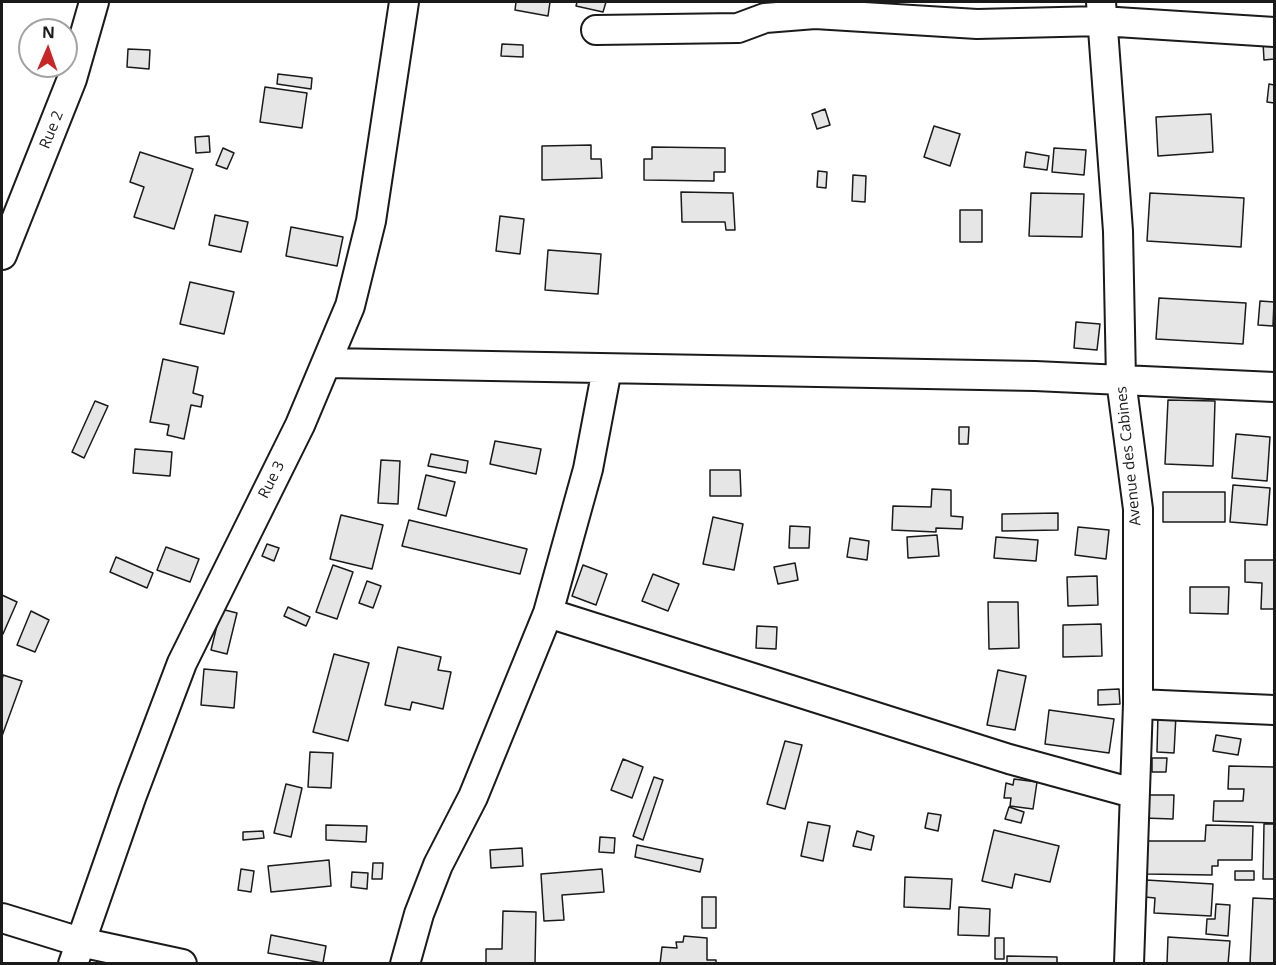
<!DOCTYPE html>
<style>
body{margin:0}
#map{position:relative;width:1276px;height:965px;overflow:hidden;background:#fff;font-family:"Open Sans",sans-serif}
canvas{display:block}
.frame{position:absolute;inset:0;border:3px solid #1a1a1a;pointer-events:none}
.north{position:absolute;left:18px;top:18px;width:60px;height:60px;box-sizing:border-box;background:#fff;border:2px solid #a3a3a3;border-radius:50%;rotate:2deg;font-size:16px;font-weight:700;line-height:24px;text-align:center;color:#1a1a1a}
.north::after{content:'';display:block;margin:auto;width:21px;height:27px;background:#c62828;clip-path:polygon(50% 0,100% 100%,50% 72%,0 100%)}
</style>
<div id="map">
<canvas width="1276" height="965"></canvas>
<div class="frame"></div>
<div class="north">N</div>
</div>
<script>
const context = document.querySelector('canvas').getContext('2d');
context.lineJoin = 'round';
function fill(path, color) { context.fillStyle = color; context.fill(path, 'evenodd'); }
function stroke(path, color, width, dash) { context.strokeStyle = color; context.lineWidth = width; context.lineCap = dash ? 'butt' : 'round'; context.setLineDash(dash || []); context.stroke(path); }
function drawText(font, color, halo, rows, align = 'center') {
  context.font = font + ' "Open Sans",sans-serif'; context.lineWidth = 4.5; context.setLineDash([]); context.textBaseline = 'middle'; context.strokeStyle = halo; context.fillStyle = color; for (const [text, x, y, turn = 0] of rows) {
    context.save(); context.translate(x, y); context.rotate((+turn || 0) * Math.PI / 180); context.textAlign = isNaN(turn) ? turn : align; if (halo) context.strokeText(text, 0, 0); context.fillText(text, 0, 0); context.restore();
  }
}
const building = new Path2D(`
 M516,2H550L548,16L515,10Z
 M577,2H606L603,12L576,6Z
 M1274,41V59L1264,60L1263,42Z
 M502,44L523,45V57L501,56Z
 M128,49L150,50L149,69L127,67Z
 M278,74L312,78L311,89L277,84Z
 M1269,84L1274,85V103L1267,102Z
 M265,87L307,93L302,128L260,122Z
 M825,109L830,125L817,129L812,114Z
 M1211,114L1213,152L1158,156L1156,117Z
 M934,126L960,134L950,166L924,157Z
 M209,136L210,152L196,153L195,137Z
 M591,145V159H601L602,178L542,180V146Z
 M652,147L725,148V172H714V181L644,180V159H652Z
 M223,148L234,153L227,169L216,165Z
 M1054,148L1086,150L1084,175L1052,172Z
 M140,152L193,169L174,229L134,217L144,187L130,182Z
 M1026,152L1049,156L1047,170L1024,167Z
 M818,171L827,172L826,188L817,187Z
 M853,175L866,176L865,202L852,201Z
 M681,192L733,193L735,230H726L725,222H682Z
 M1031,193L1084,194L1082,237L1029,236Z
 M1150,193L1244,198L1241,247L1147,241Z
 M960,210H982V242H960Z
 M215,215L248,222L241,252L209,245Z
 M500,216L524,219L520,254L496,251Z
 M291,227L343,237L337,266L286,256Z
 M548,250L601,254L598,294L545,290Z
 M190,282L234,292L224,334L180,324Z
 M1159,298L1246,303L1243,344L1156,339Z
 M1260,301L1274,302L1273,326L1258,325Z
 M1076,322L1100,324L1097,350L1074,348Z
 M163,359L198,367L193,393L203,396L201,407L191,405L184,439L167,435L169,425L150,422Z
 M1168,400L1215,401L1213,466L1165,464Z
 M95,401L108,406L84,458L72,452Z
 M959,427H969L968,444H959Z
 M1236,434L1270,437L1267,481L1232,478Z
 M495,441L541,449L536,474L490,464Z
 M135,449L172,452L170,476L133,473Z
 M431,454L468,461L466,473L428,466Z
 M381,460L400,461L398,504L378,503Z
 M710,470H740L741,496H710Z
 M426,475L455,482L446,516L418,509Z
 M1233,485L1270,488L1267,525L1230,522Z
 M932,489L951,490V516L963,517L962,529L936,528V532L892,530L893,506L931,507Z
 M1163,492H1225V522H1163Z
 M1058,513V530L1002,531V514Z
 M341,515L383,525L372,569L330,559Z
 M713,517L743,524L734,570L703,564Z
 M409,520L527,549L520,574L402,546Z
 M790,526L810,527L809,548H789Z
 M1078,527L1109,530L1106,559L1075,555Z
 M937,535L939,556L908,558L907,537Z
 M996,537L1038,540L1036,561L994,558Z
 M850,538L869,541L867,560L847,557Z
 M267,544L279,548L274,561L262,556Z
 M166,547L199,559L190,582L157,570Z
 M116,557L153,573L147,588L110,572Z
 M1245,560H1274V609H1261L1262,583L1245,582Z
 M795,563L798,580L778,584L774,567Z
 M333,565L353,572L337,619L316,612Z
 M583,565L607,574L596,605L572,596Z
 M653,574L679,584L668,611L642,601Z
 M1097,576L1098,605L1068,606L1067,577Z
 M367,581L381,586L373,608L359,603Z
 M1190,587H1229L1228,614L1190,613Z
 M2,595L17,602L3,634L2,633Z
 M988,602H1018L1019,648L989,649Z
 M288,607L310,617L306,626L284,616Z
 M221,609L237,613L227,654L211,650Z
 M31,611L49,620L35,652L17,645Z
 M1101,624L1102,656L1063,657V625Z
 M757,626L777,627L776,649L756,648Z
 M398,647L441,657L438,670L451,672L443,709L412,702L410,710L385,705Z
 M334,654L369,663L348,741L313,732Z
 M204,669L237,672L234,708L201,705Z
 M998,670L1026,676L1015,730L987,725Z
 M3,675L22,681L2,736V680Z
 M1119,689L1120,704L1098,705V690Z
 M1049,710L1114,719L1109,753L1045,744Z
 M1158,714L1176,715L1174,753L1157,752Z
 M1216,735L1241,739L1238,755L1213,751Z
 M785,741L802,745L785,809L767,804Z
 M310,752L333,753L331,788L308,787Z
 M1152,758H1167L1166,772H1152Z
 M623,759L643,767L632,798L611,790Z
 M1229,766L1274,767V823L1213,821L1214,801H1243L1244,789H1228Z
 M654,777L663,780L643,840L633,836Z
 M1014,779L1037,782L1033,809L1010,806L1011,798H1004L1006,783L1013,785Z
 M286,784L302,788L291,837L274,833Z
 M1145,795H1174L1173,819L1144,818Z
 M1009,807L1024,812L1021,823L1005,819Z
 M928,813L941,815L938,831L925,828Z
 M808,822L830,826L823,861L801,856Z
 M1264,824H1274V879H1263Z
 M326,825L367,826L366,842L326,840Z
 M1206,825L1253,826L1252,860H1218V866H1212V875L1146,874L1147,841H1205Z
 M994,830L1059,846L1050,882L1015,874L1012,888L982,881Z
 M263,831L264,838L243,840V832Z
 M857,831L874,836L871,850L853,846Z
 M600,837L615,838L614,853L599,852Z
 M637,845L703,859L700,872L635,857Z
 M522,848L523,866L491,868L490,850Z
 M329,860L331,886L271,892L268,866Z
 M373,863H383L382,879H372Z
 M241,869L254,871L251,892L238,890Z
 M602,869L604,892L562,895L564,920L544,921L541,874Z
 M1235,871H1254V880H1235Z
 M352,872L368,873L367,889L351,887Z
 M905,877L952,879L950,909L904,907Z
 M1146,880L1213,884L1211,916L1154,913L1155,898L1145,897Z
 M702,897H716V928H702Z
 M1253,898L1274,899V964H1250Z
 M1216,904L1230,905L1228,936L1206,934L1207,919H1215Z
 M959,907L990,909L989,936L958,935Z
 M503,911L536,912L535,964H486V949H502Z
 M271,935L326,946L323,963L268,953Z
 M684,936L707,938V960H716V964H660L662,947L677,948L676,942H683Z
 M1168,937L1230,941L1228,964H1167Z
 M995,938H1004V959H995Z
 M1007,956L1057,957V964H1007Z`);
fill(building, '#e6e6e6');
stroke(building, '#1a1a1a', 1.5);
const minor = new Path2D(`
 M1101,2L1118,231L1121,380L1138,509V704L1129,964
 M596,30L738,28L765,18L815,14L977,24L1101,21L1274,32
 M2,255L72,79L94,2
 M328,363L1035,376L1274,387
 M548,613L1009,759L1133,793
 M1138,704L1274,710
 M2,918L80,942L182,964
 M73,964L132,795L182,663L300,425L350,306L371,221L404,2
 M405,964L419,914L438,865L473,797L548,613L588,469L607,369`);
stroke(minor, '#1a1a1a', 32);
stroke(minor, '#fff', 28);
drawText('15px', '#1a1a1a', '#fff', [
 ["Rue 2",52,130,-68],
 ["Avenue des Cabines",1129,456,-96],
 ["Rue 3",272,480,-63]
]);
</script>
